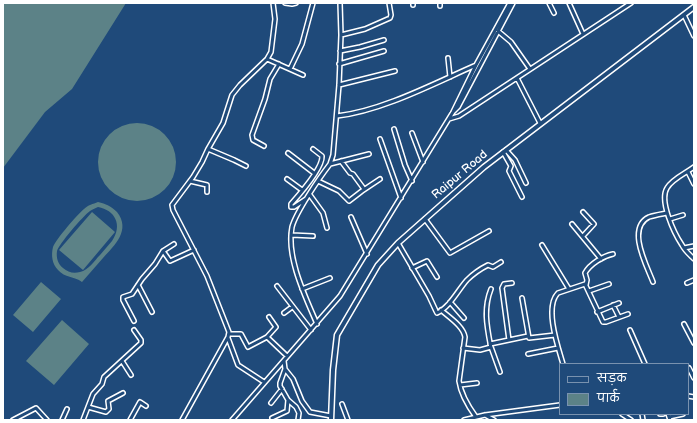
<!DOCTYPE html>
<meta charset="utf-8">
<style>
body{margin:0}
#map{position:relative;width:697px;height:423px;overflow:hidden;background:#1f4a7a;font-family:"Balsamiq Sans","Playpen Sans Deva",sans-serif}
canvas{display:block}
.frame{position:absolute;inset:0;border:4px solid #fff;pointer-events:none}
.legend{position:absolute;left:559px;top:363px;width:130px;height:52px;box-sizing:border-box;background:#1f4a7a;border:1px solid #7992af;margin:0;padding:5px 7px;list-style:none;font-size:12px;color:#fff}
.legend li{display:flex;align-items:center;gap:8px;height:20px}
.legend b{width:20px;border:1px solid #7992af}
</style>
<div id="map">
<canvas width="697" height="423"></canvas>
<div class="frame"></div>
<ul class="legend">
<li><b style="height:5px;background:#1f4a7a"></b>सड़क</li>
<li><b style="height:11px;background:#5c8287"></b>पार्क</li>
</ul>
</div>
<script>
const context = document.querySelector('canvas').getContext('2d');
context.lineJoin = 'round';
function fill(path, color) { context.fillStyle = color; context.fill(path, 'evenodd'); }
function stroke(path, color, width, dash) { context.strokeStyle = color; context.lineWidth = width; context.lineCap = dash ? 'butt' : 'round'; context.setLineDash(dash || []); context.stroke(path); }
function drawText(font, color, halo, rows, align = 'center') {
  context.font = font + ' "Balsamiq Sans",sans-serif'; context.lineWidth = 3; context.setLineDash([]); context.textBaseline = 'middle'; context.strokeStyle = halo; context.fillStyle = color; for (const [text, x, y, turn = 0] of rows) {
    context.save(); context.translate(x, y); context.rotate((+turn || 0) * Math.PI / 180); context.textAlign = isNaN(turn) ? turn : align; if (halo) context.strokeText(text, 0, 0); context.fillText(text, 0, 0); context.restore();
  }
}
fill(new Path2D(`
 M3,3H126L72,89L45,112L3,168Z
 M98 162a39 39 0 1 1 78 0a39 39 0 1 1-78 0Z
 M98,202C106,204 111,206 117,212C131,230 115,245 103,258C96,266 89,274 82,282C74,276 65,278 58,270C52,264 51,255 53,247C56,239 77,215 84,209C88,205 93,204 98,202ZM98,207C115,210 123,225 112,241C108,246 104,250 100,255C94,261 89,270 80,272C73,274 68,272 63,268C58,264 56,258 57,251C59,244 83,216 90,211C92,210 95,208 98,207Z
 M92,212L115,232L83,270L59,250Z
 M41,282L61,299L33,332L13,315Z
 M62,320L89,344L54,385L26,361Z`), '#5c8287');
const minor = new Path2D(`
 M285,3L292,4L296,3
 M413,3V5
 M440,3V6
 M549,3L554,13
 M569,3L583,34
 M684,15L694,36
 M498,31L511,42L530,69
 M341,35L365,29L390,18L391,15L389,3
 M340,51L360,47L384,40
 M448,58L450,77
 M267,59L303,75
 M339,64L384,51
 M290,69L302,44L313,3
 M517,78L540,123
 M339,85L395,71
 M453,112L458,107L513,3
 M337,116C382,111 435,83 476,65
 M449,119L459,116L631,3
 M394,129L405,165L412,181
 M412,133L423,162
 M380,139L401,198
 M264,146L253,140L252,135L265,99L270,79L279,64
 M208,149L234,160L246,166
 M506,150L515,160L526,183
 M503,152L511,166L509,171L522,197
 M288,153L314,173
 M341,161L350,173L353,174L364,189
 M330,164L369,154
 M694,167C686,173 672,179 667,188C659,201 674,233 682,245C685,251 690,255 694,259
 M688,172L694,184
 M287,179L302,190
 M190,181L207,185V192
 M318,181L339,191L349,201L362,191L380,179
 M310,195L323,213L327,228
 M306,199L294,207H291V204C299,195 323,168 322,156L313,149
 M351,217L367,254
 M425,219L450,253L489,231
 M670,219L683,215
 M572,224L601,259
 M292,235L313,236
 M583,236L594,224L583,212
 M398,243L429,296L436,311L437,313C450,307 458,290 467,280C473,274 480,269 488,265L493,267L501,262
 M542,245L569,289
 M684,248L694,246
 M163,251L174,244
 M412,268L427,261L437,277
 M653,282C647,266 626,228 649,217C655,215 662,214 667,213
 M687,283L694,280
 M138,285L152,312
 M586,285L587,280L585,273C590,264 603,256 613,254
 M277,286L311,330
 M302,289L330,278
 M589,291L609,284
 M522,298L529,338L555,335
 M450,302L464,318
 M613,305L619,317
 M441,310C450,318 463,326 465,337L459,381C461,395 468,406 476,417
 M597,312L619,303
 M284,313L292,307
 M134,321L123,300V297L132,294L142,279L155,264L163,251L170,261L194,250
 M317,324C305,296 286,257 292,227C296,212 320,177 330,164L333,155L339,85L341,35L340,3
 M684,324L694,343
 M630,330L645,364
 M229,334H241L248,347L267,337L287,356
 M267,337L276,327L269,317
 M228,338L238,365L264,382
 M509,340L502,288L504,284L512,283
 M490,344L528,336
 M463,348L480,350L491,347L500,372
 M491,348C487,327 483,309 491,289
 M528,354L558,348
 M122,361L131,375
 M284,361L285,369L280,383V386L288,400L296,407L299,413L298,420
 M563,364C558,347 544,307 558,293L585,284L603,322H606L628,314
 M689,368L694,378
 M285,369L293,379L302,401L310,412L331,416
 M460,385L477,383
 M688,396L694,397
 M271,403L282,389
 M342,404L348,420
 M88,407L106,412L109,409L108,401L123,393
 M622,414L631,420
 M642,414L643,420
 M660,414H663
 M668,414L670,420
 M485,415L494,420
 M669,417L683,414
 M272,418L287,411L288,400
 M13,420L36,408L47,420
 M62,420L67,409
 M83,420L93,394L102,384L104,377L141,343V340L134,330
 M130,420L140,402L146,406
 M182,420L228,337L229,332L207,276L173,210L172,205L193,177L202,162L208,149L223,123L232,95L240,85L267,59L271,52L275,19L273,3
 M232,420L340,296L453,112L476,65L510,3
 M464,420L485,415L560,405`);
const major = new Path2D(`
 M331,420L333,370L337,335L378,265L398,243L484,167L694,7`);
stroke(minor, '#fff', 6);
stroke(major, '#fff', 7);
stroke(minor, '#1f4a7a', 3);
stroke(major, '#1f4a7a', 4);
drawText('12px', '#fff', '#1f4a7a', [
 ["Raipur Road",460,175,-40]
]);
</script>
